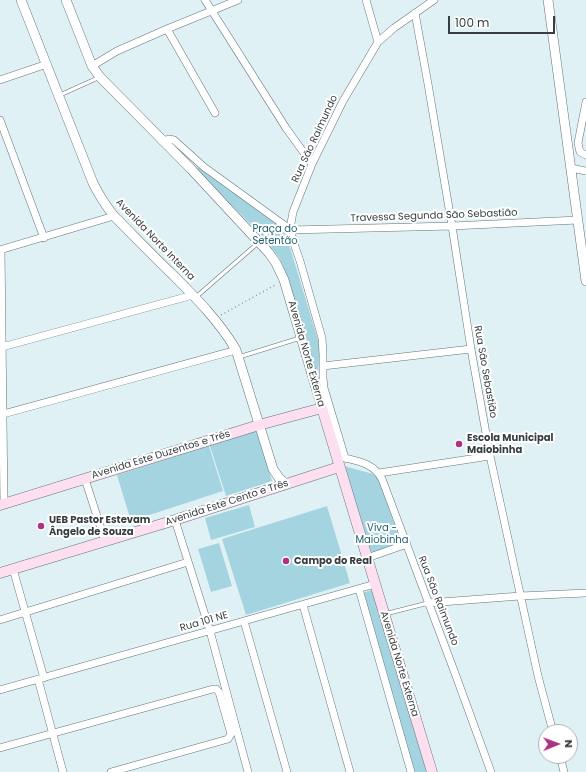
<!DOCTYPE html>
<meta charset="utf-8">
<style>
body{margin:0}
#map{position:relative;width:586px;height:772px;overflow:hidden;background:#e0f1f5;font-family:Poppins,sans-serif}
canvas{display:block}
.north{position:absolute;left:538px;top:724px;width:40px;height:40px;box-sizing:border-box;background:#fff;border:1px solid #afb2b3;border-radius:50%;rotate:89deg;font-size:11px;font-weight:700;line-height:16px;text-align:center;color:#373e40}
.north::after{content:'';display:block;margin:auto;width:14px;height:18px;background:#ae3284;clip-path:polygon(50% 0,100% 100%,50% 72%,0 100%)}
.scale{position:absolute;left:448px;top:16px;width:107px;height:18px;box-sizing:border-box;border:2px solid #373e40;border-top:0;padding-left:5px;font-size:12px;line-height:14px;white-space:nowrap;color:#373e40;-webkit-text-stroke:3px #fff;paint-order:stroke}
</style>
<div id="map">
<canvas width="586" height="772"></canvas>
<div class="north">N</div>
<div class="scale">100 m</div>
</div>
<script>
const context = document.querySelector('canvas').getContext('2d');
context.lineJoin = 'round';
function fill(path, color) { context.fillStyle = color; context.fill(path, 'evenodd'); }
function stroke(path, color, width, dash) { context.strokeStyle = color; context.lineWidth = width; context.lineCap = dash ? 'butt' : 'round'; context.setLineDash(dash || []); context.stroke(path); }
function drawText(font, color, halo, rows, align = 'center') {
  context.font = font + ' Poppins,sans-serif'; context.lineWidth = 4; context.setLineDash([]); context.textBaseline = 'middle'; context.strokeStyle = halo; context.fillStyle = color; for (const [text, x, y, turn = 0] of rows) {
    context.save(); context.translate(x, y); context.rotate((+turn || 0) * Math.PI / 180); context.textAlign = isNaN(turn) ? turn : align; if (halo) context.strokeText(text, 0, 0); context.fillText(text, 0, 0); context.restore();
  }
}
fill(new Path2D(`
 M199,167L278,224L282,227L285,231L318,340L320,350L318,375H316L284,268L280,259L266,240L196,169Z
 M256,428L272,481L226,496L209,443Z
 M209,446L223,491L131,521L117,475Z
 M344,466L377,475L401,543L372,554Z
 M249,505L255,527L211,540L205,518Z
 M327,506L350,583L246,615L222,539Z
 M219,543L232,586L211,592L198,549Z
 M372,590L427,772H414L362,593Z`), '#a5d4e1');
const service = new Path2D(`
 M60,95L100,77
 M196,297L258,243
 M239,357L300,338
 M385,614L428,603`);
const minor = new Path2D(`
 M205,0L286,128L312,164
 M366,0L378,42
 M434,0L394,28L378,42L343,101L312,164L293,212L291,223V230L293,241L300,261L322,338L323,354V378L324,388L345,458C361,462 374,464 382,479L456,676L491,772
 M415,13L428,84L452,226L471,349L490,456L538,676L553,732
 M167,29L215,113
 M92,66L117,51L167,29L238,0
 M0,80L47,64
 M586,102L578,143L580,152L586,155
 M0,120L44,238
 M162,141L169,139L174,140L204,167L291,230
 M571,168L586,171
 M291,230L452,226L578,220
 M0,250L114,216
 M1,250L4,504
 M2,347L193,295
 M323,366L471,349
 M0,414H3L236,350
 M379,473L490,456
 M85,479L105,541
 M175,520L210,631L248,772
 M367,558L407,544
 M13,569L44,678
 M359,589L411,772
 M428,603L520,596L586,593
 M303,605L350,772
 M0,620L188,562
 M244,621L287,772
 M38,679L63,772
 M0,690L375,584
 M0,748L213,689H216L219,692L231,734L228,739L111,772
 M560,756L564,772`);
const tertiary = new Path2D(`
 M21,0L93,183C99,195 106,206 114,216C134,236 153,256 173,275C196,298 220,322 236,350L273,469L279,478L286,484
 M66,0L92,66L100,77L191,169L269,253L276,263L284,280L322,408
 M548,0L586,281`);
const secondary = new Path2D(`
 M0,505L259,425L322,408L432,772
 M0,573L175,520L339,467`);
stroke(service, '#657478', 4.5);
stroke(minor, '#657478', 8);
stroke(tertiary, '#657478', 10);
stroke(secondary, '#657478', 11);
stroke(new Path2D(`
 M221,315L277,284`), '#8f9c9f', 1.5, [1, 3]);
stroke(service, '#fff', 3.5);
stroke(minor, '#fff', 7);
stroke(tertiary, '#fff', 9);
stroke(secondary, '#fddff0', 10);
for (const [x, y, r, color] of [
 [459,444,4,"#ae3284"],
 [41,526,4,"#ae3284"],
 [286,561,4,"#ae3284"]
]) { const dot = new Path2D(); dot.arc(x, y, r, 0, 2 * Math.PI); context.fillStyle = color; context.fill(dot); stroke(dot, '#fff', 1.5); }
drawText('10px', '#373e40', '#fff', [
 ["Rua São Raimundo",315,139,-65],
 ["Travessa Segunda São Sebastião",434,216,-2],
 ["Avenida Norte Interna",155,240,46],
 ["Avenida Norte Externa",306,354,74],
 ["Rua São Sebastião",485,372,80],
 ["Avenida Este Duzentos e Três",161,455,-17],
 ["Avenida Este Cento e Três",227,503,-18],
 ["Rua São Raimundo",438,601,69],
 ["Rua 101 NE",204,622,-16],
 ["Avenida Norte Externa",399,664,73]
]);
drawText('10px', '#21606f', '#fff', [
 ["Praça do",275,229],
 ["Setentão",275,241],
 ["Viva -",382,528],
 ["Maiobinha",382,540]
]);
drawText('bold 10px', '#373e40', '#fff', [
 ["Escola Municipal",467,438],
 ["Maiobinha",467,450],
 ["UEB Pastor Estevam",49,520],
 ["Ângelo de Souza",49,532],
 ["Campo do Real",294,561]
], 'left');
</script>
